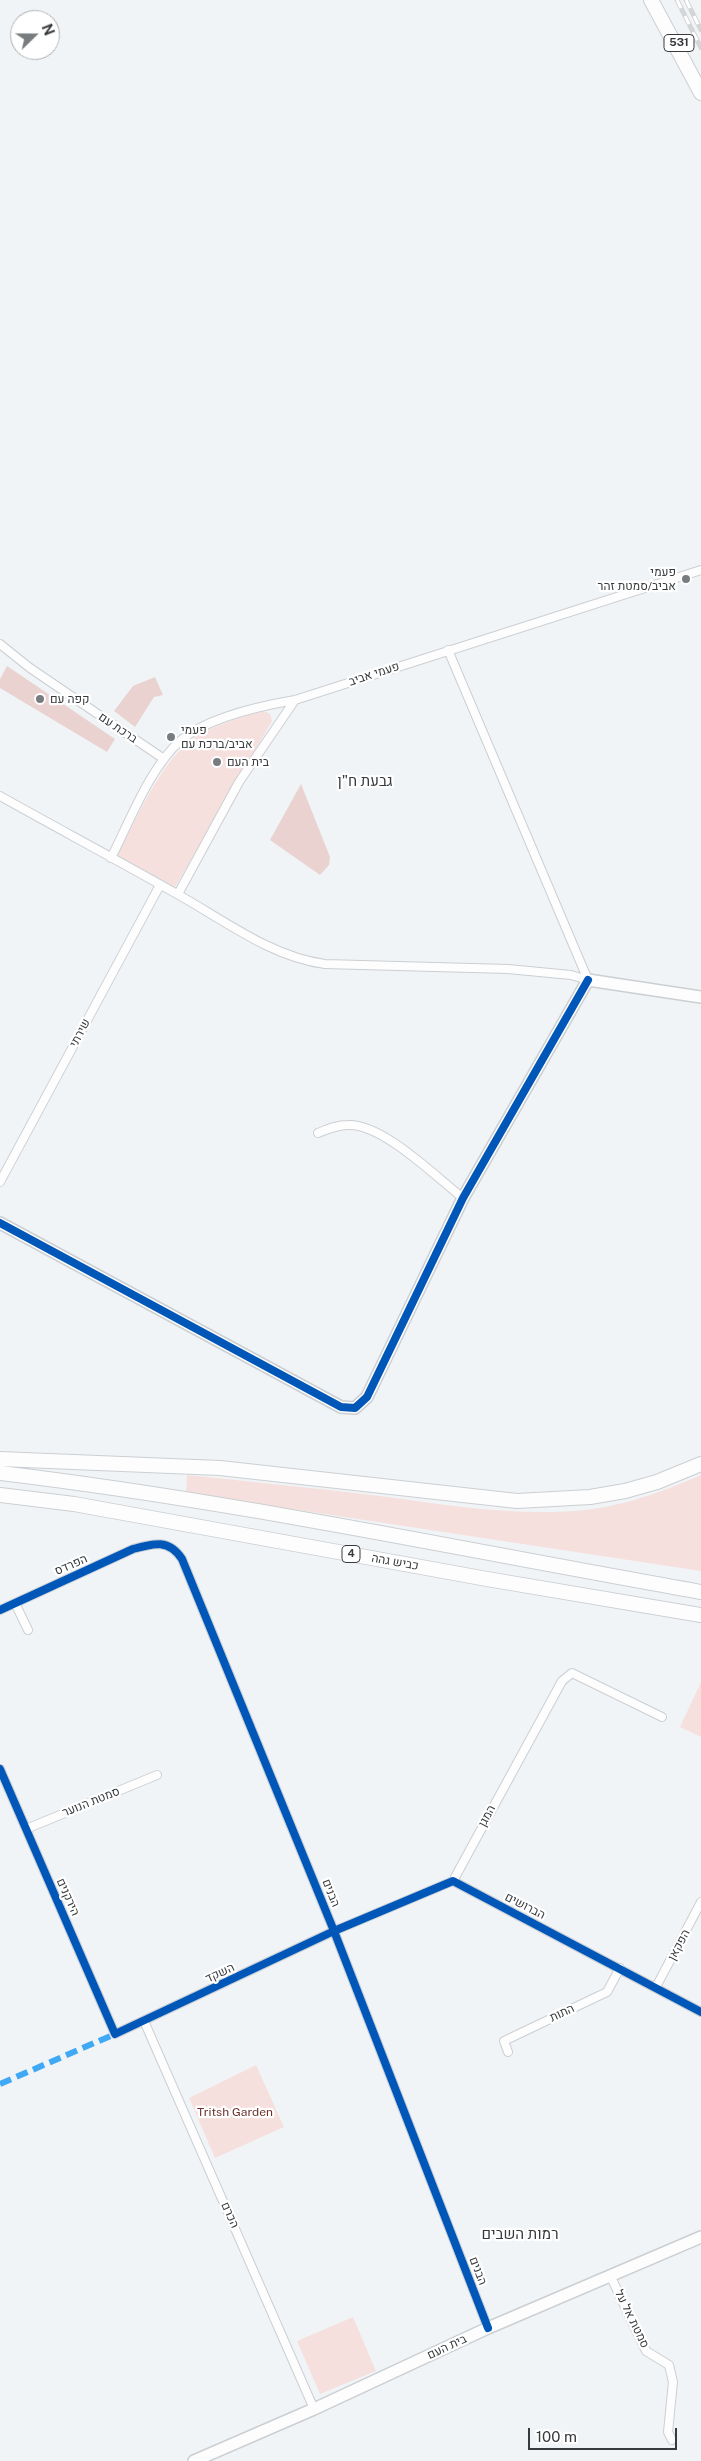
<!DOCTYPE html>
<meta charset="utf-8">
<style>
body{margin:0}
#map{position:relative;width:701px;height:2461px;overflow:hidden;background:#f0f4f7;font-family:"Public Sans",sans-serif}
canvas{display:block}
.north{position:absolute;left:10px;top:10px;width:50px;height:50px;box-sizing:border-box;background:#fff;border:1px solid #afb1b1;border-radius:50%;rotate:68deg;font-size:14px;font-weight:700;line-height:20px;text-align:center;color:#383b3d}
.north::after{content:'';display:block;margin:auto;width:18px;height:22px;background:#787c7e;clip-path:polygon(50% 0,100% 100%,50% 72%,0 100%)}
.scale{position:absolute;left:528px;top:2428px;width:149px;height:22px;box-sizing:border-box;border:2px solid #383b3d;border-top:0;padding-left:6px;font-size:15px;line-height:18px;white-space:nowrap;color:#383b3d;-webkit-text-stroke:4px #fff;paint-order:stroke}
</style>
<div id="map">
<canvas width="701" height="2461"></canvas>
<div class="north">N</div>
<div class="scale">100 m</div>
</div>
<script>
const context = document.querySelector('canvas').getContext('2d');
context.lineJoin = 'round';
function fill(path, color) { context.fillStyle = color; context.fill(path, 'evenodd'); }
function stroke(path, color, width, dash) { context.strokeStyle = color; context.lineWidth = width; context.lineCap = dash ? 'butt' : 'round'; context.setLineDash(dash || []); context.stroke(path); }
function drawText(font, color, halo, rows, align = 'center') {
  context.font = font + ' "Public Sans",Heebo,sans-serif'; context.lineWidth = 4.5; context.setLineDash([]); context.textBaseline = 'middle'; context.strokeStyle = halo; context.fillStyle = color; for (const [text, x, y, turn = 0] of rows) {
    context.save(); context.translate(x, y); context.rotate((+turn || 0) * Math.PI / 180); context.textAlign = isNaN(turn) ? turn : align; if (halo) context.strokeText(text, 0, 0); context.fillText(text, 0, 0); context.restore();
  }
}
fill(new Path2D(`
 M264,711L270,714L272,721L175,887L117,855C137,819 157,768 189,742C206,727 242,717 264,711Z
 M187,1475C252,1482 316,1488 380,1496C448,1505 517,1517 585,1510C624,1506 665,1491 701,1475V1571L186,1493Z
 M701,1682V1737L680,1727Z
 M256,2065L284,2127L215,2158L189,2098Z
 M353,2317L376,2371L320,2394L297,2341Z`), '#f6e0de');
fill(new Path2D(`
 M7,666L115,739L107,752L0,688V679Z
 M155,677L163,695L154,697L135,727L114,711L133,686Z
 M301,784L330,857L329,865L320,875L270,840Z`), '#ead2d0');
const street = new Path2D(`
 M0,644L30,668L164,759
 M448,650L588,980
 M0,796C59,829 119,861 177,894C224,920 271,957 325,964L508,969L571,975L588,980
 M111,858C130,821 150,767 181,740C209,717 260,706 295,700L701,570
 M178,894L239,782L295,700
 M318,1133C328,1129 337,1125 348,1125C382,1123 436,1177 463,1198
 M0,1182L160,885
 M15,1603L28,1630
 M0,1610L133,1549C154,1543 169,1539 182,1559L334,1931L488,2328
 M0,1769L115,2034L334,1931L453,1881L701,2012
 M26,1829L157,1775
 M453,1881L562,1681L572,1673L662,1717
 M656,1987L701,1902
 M144,2021L314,2409
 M508,2052L504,2041L607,1992L620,1968
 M610,2275L646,2351L669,2365L673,2382L668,2432L672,2440`);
const secondary = new Path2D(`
 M0,1223L341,1407L355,1408L367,1397L463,1198L588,980L701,997
 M194,2461L314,2409L488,2328L701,2237`);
const highway = new Path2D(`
 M651,0L701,93
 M0,1459L220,1468L517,1501L590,1497L625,1491L657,1482L701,1464
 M0,1473C235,1501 468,1551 701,1592
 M0,1495L74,1504L487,1579L701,1615`);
stroke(street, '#cccfd2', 10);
stroke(secondary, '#cccfd2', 14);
stroke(highway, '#cccfd2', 16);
stroke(street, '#fdfdfe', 8);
stroke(secondary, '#fdfdfe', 11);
stroke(highway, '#fdfdfe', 14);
const rail = new Path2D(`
 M677,0L701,48
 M686,0L701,30`);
stroke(rail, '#d4d5d7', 5);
stroke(rail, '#fff', 3, [9]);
stroke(new Path2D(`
 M0,2084L115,2034`), '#3fa9f5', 6, [12, 6]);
stroke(new Path2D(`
 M0,1223L341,1407L355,1408L367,1397L463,1198L588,980
 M0,1610L133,1549C154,1543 169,1539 182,1559L334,1931L488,2328
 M0,1769L115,2034L334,1931L453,1881L701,2012`), '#0057b8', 8);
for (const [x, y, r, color] of [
 [686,579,5,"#787c7e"],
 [40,699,5,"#787c7e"],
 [171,737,5,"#787c7e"],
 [217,762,5,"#787c7e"]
]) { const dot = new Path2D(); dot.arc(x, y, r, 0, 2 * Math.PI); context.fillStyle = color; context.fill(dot); stroke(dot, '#fff', 2); }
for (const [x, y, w] of [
 [679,43,30],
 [351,1554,18]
]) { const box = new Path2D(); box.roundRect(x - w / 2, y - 8.5, w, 17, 4); context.fillStyle = '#fff'; context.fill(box); stroke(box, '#383b3d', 1); }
drawText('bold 11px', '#383b3d', null, [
 ["531",679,43],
 ["4",351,1554]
]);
drawText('12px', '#383b3d', '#fff', [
 ["פעמי",676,572,"right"],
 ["אביב/סמטת זהר",676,586,"right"],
 ["קפה עם",50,699],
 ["פעמי",181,730],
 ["אביב/ברכת עם",181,744],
 ["בית העם",227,762]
], 'left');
drawText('12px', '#383b3d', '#fff', [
 ["פעמי אביב",374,674,-18],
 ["ברכת עם",118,728,34],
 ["שירתי",80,1033,-62],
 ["כביש גהה",395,1562,10],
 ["הפרדס",71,1565,-24],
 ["סמטת הנוער",91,1802,-22],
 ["המגן",487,1816,-62],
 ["הבנים",331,1893,68],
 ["הירקנים",68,1897,66],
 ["הברושים",525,1906,27],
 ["הפקאן",679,1945,-62],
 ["השקד",220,1973,-25],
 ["התות",562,2013,-25],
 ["הכרם",230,2215,66],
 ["הבנים",478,2271,69],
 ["סמטת אל על",632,2319,64],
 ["בית העם",447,2347,-25]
]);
drawText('12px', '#6b312b', '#fff', [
 ["Tritsh Garden",235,2112]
]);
drawText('15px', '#383b3d', '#fff', [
 ["גבעת ח\"ן",365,781],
 ["רמות השבים",520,2234]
]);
</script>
